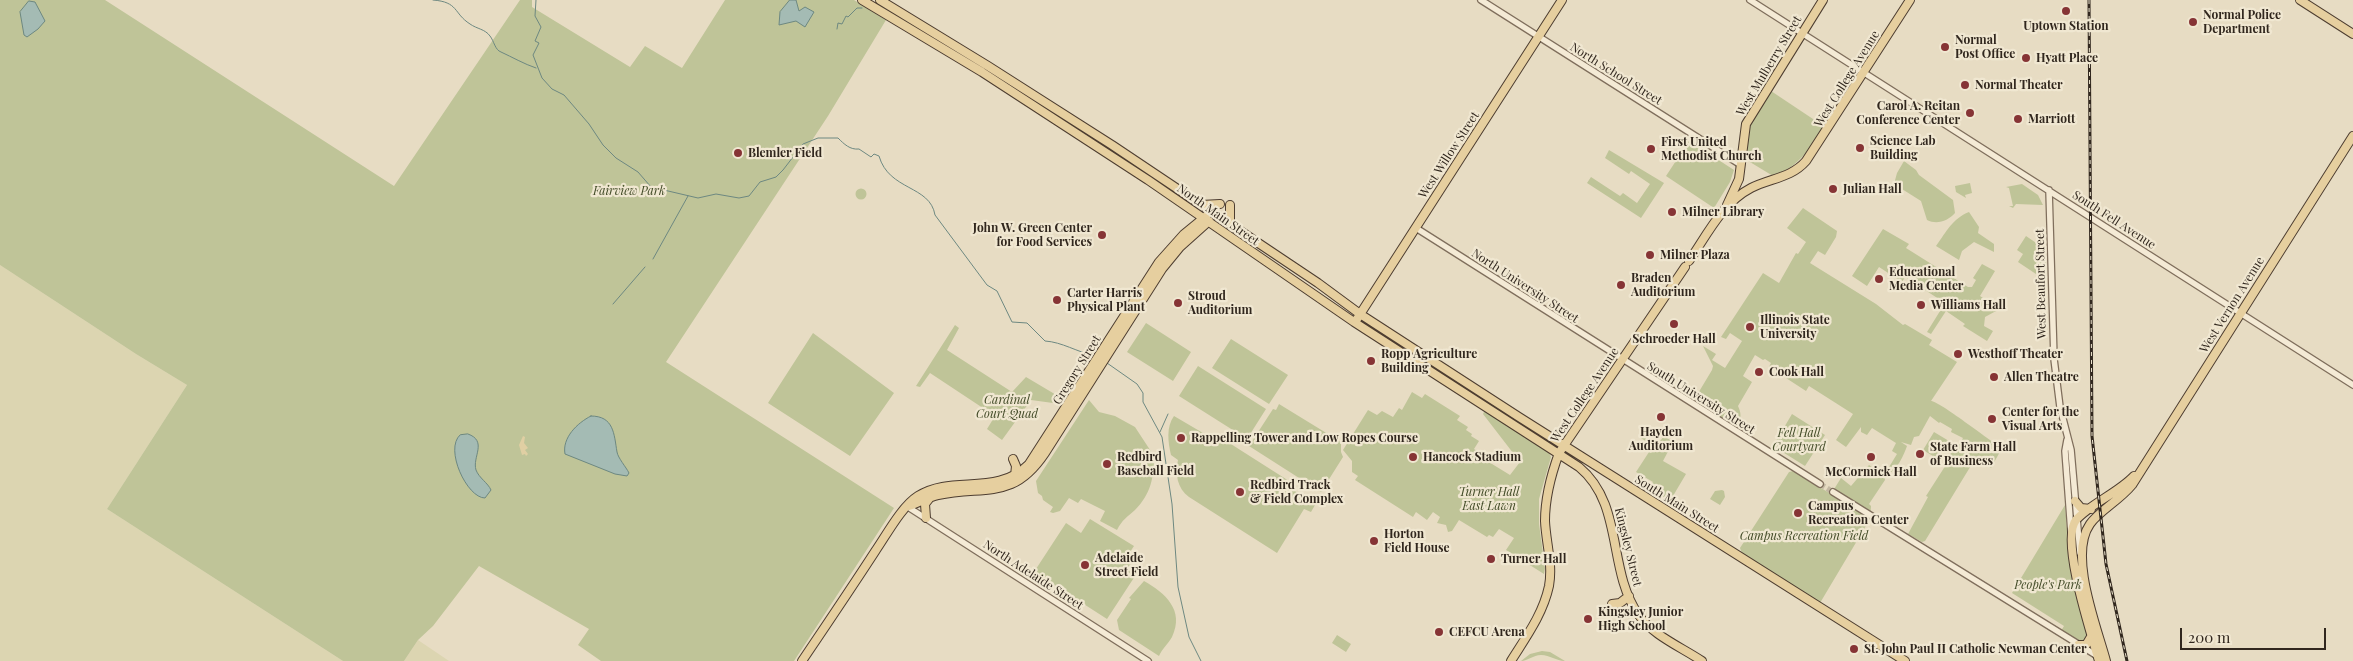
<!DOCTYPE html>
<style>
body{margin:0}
#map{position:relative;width:2353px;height:661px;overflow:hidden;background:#e7dcc3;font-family:"Playfair Display",serif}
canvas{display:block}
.scale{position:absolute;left:2180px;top:628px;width:146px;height:22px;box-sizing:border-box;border:2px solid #31271e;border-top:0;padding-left:6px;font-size:15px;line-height:18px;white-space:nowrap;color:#31271e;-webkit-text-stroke:4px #f0e7d1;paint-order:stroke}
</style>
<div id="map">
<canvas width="2353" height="661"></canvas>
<div class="scale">200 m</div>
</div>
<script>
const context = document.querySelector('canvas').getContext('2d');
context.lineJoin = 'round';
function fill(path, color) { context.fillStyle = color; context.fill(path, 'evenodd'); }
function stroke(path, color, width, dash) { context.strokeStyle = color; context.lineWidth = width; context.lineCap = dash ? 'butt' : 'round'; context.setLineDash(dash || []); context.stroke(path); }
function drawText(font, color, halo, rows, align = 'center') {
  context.font = font + ' "Playfair Display",serif'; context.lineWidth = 4.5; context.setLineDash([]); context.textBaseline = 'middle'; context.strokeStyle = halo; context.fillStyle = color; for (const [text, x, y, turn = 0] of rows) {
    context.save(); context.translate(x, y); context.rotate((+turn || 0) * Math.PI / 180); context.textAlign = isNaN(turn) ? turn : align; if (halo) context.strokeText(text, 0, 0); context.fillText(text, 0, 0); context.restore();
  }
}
fill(new Path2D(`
 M0,265L136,354L187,385L107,509L343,661H0Z
 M418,640L449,661H404Z`), '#dcd5b1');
fill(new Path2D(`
 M0,0H105L394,186L520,0H532V7L630,67L645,46L682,68L725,0H854L886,20L828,116L666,362L894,508L794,661H601L578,645L589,629L479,566L433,626L418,640L404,661H343L107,509L187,385L136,354L0,265Z
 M1768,89L1825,127C1810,148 1799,167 1773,176L1745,159L1748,129Z
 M1689,141L1734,170L1730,182L1714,208L1666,176Z
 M1609,150L1664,183L1641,218L1587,183L1591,177L1620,196L1623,193L1637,203L1650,184L1631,171L1629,174L1605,158Z
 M1904,161L1916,170L1919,175L1953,200L1955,213C1948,221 1937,225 1927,220L1921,201L1894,184L1897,173Z
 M1970,183L1972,193L1965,195L1966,198L1956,192L1955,186Z
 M2022,184L2038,195L2043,205L2016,204L2013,208L2009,206H2013L2009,188L2006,187Z
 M855.5 194a5.5 5.5 0 1 1 11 0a5.5 5.5 0 1 1-11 0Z
 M1803,208L1837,231L1836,237L1825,255L1818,251L1810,263L1876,304L1903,325L1905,324L1932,340L1929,345L1957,362L1931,401C1939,401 1990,441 2002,448L1991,468L1975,459L1925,541L1922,542L1908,534L1928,497L1926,496L1951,457L1949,456L1956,445L1958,446L1963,438L1951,432L1952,429L1940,422L1939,423L1930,416L1919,436L1914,437L1911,445L1901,442L1907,446C1904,455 1897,470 1888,474L1886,472L1897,454L1892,451L1896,443L1872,428L1867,435L1861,432V427L1846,447L1836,440L1853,414L1809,386L1806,391L1769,367L1771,363L1765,359L1763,360L1755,355L1743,376L1752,382L1738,406C1741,413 1742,417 1737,425L1733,426L1694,402V400L1712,370L1713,366L1703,346L1716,354L1712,360L1725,368L1742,341L1730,333L1726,339L1721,337L1763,273L1779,283L1796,253L1798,254L1806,242L1787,228Z
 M1969,212L1979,227L1978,233L1994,244V252L1974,242L1962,251L1959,260L1936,246C1947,231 1952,219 1969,212Z
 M1883,229L1909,244L1906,248L1968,287H1972L1976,280L1973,278L1982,264L1995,271L1980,296L1983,298L1981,302L1996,311L1985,317L1984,326L1993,331L1987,341L1963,326L1965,324L1946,311L1931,334L1927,332L1945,303L1905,277L1902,282L1879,267L1867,286L1852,276Z
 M2026,236L2045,249L2046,268L2044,274H2036L2018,262L2023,254L2017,250Z
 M1146,323L1191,352L1173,381L1127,352Z
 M955,325L959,328L947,350L1012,392L1026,377L1058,396L1053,403L1031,400L1002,440L987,429L995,416L930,373L920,387L916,386Z
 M813,333L894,393L850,456L768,403Z
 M1231,339L1288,375L1269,404L1212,368Z
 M1198,366L1266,409L1247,439L1179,396Z
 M1412,392L1422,398L1425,394L1460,416L1457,420L1468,427L1466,430L1472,434L1471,436L1479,441L1474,449L1480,453L1479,456L1510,475L1520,462L1483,414L1485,410L1548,450L1551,457L1539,499V524L1545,568L1544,574L1506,550L1514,538L1499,529L1493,537L1489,535L1487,537L1459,520L1452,531L1448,532L1446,525L1437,523L1440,517L1433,512L1427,520L1416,512L1413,517L1355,480L1358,476L1352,472V461L1343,450L1368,410L1377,415L1382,411L1393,417L1399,408L1402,410Z
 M1089,400L1099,412L1115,416L1135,427L1154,456C1154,477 1151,494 1135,510C1127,517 1122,520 1117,530L1100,521L1105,511L1081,499L1078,503L1069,498L1060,511L1053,513L1050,512L1053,507L1043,500L1042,496L1038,493L1036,481Z
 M1279,404L1341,442V452L1343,457L1321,492L1249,446L1273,409L1276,410Z
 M1792,414L1825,435L1805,466L1773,446Z
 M1174,416L1220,443L1223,439L1289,481L1286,485L1315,505L1311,512L1304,509L1277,553L1189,497C1177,488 1175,474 1178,460L1171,455C1168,442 1166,427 1174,416Z
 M1645,432L1657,439L1653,446L1641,438Z
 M1934,432L1949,441L1938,459L1923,450Z
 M1664,436L1673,442L1663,461L1686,474L1670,501L1649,488L1653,482L1636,472L1649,452L1651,453Z
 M1869,465L1884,475L1885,480L1869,504L1871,506L1870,519L1820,603L1742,553L1740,548L1789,472L1793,471L1831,494L1841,478L1851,486Z
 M1722,490L1724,491L1725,497L1720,505L1710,499L1715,491Z
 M2065,505L2069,551L2089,639L2081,643L2061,631L2064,626L2012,593Z
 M1090,519L1134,546L1124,561L1139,570L1107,619L1034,572L1066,523L1081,533Z
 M1144,581C1165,593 1185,610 1172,637C1168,644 1162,649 1159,656L1119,630L1117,620L1131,599L1129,598Z
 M1337,635L1351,644L1346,652L1332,643Z
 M1542,651L1550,652L1565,661C1556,661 1550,655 1541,655C1533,655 1528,661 1521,661L1530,654Z`), '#bfc498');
fill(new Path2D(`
 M523,436L525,437L524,443L528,448L525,450L528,454L526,456L525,454L522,455L519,445Z`), '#e0cfa3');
const water = new Path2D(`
 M790,0H796L799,11L805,7L814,12L805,27L796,21L779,25L780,12Z
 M29,1L35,2L45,21L38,29L27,37L24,35L20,12Z
 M591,416C614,416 614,434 617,452C618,458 626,467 629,473L627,476L615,474L565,454C562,438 577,423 591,416Z
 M468,434C488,441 472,457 476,470C479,478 488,483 491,490L485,498C467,498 444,449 460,435Z`);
fill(water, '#a4bbb4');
stroke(water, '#6d8881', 1);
stroke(new Path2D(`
 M433,0C459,2 453,13 470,24C477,29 485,29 490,36C494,41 495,50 501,52C512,57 524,64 536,68
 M536,0L535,16L541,27L535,41L539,43L533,55L542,78L552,89L564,95L589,124L603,145L616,158L638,172L651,187L698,198L716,194L739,198L749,196L760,182L776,177L783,170L803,144L818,138H838C844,144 850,150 859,149L871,157L874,154L879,156C889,191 930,185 935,215L987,285L997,291L1012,322L1027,323L1045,341C1062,342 1077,352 1095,356
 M837,29L838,23L842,24L846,16L848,17L857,8H862
 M653,259L688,196
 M613,304L645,267
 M1107,363L1137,384L1143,393V402L1162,437L1172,504L1178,587L1189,637L1201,661
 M1160,432L1168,414`), '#6d8881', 1);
stroke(new Path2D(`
 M1820,484L1833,492`), '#c3b8a2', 5.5, [5.5, 3]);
const minor = new Path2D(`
 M1481,0L1741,165
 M1750,0L2353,385
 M2049,190L2054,359L2060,407L2071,450L2080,553
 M1416,228L1820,484
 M2067,440L2065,451L2071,532
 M1833,492L2099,657
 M908,507L1148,661`);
const major = new Path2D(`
 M862,0L982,72L1148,180L1354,322L1579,467C1624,504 1607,569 1638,614C1652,635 1681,647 1702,661
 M880,0L988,66L1112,145L1318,283L1360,314L1519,417L1905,661
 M2300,0L2353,34
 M1201,205L1220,204
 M1230,205V224
 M1727,205L1739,179L1746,124L1823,0
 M1689,261C1707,235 1722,203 1751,188C1771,178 1791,178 1806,161L1910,0
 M1357,319L1562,0
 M1013,459L1016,466L1015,476
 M2075,501L2081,508L2091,509
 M909,506C919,503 928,497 938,495C986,485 1013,501 1045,453L1162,269L1180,247L1209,221
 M926,518L925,504L929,499
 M1612,604L1620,603L1629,596
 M2078,645H2086L2092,635
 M802,661C827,624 852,587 876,550C887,534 902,506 918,496C953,474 996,497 1029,464L1159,262L1184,234L1206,216
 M1511,661C1526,637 1543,614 1549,586C1553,564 1546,543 1545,521C1545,497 1551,475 1559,453L1685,267
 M2099,661C2092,636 2060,540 2076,520C2090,504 2118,493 2134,476
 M2106,661C2097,627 2068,555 2090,524C2099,511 2120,500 2132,485L2353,136`);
stroke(minor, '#7f6e5c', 8);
stroke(major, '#4d3d30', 10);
stroke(minor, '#f4ead5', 5.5);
stroke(major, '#e6cf9f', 8);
const rail = new Path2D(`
 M2089,0L2092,436L2106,564L2127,661`);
stroke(rail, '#31271e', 3);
stroke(rail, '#f0e7d1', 1, [4]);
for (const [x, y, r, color] of [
 [2066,11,5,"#863435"],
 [2193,22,5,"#863435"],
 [1945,47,5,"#863435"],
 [2026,58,5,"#863435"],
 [1965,85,5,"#863435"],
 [1970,113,5,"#863435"],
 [2018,119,5,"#863435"],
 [1860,148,5,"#863435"],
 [1651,149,5,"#863435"],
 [738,153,5,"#863435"],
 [1833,189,5,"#863435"],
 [1672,212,5,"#863435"],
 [1102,235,5,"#863435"],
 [1650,255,5,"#863435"],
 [1879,279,5,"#863435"],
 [1621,285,5,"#863435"],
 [1057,300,5,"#863435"],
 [1178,303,5,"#863435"],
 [1921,305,5,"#863435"],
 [1674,324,5,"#863435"],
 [1750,327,5,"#863435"],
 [1958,354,5,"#863435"],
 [1371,361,5,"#863435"],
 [1759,372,5,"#863435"],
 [1994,377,5,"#863435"],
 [1661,417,5,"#863435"],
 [1992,419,5,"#863435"],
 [1181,438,5,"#863435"],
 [1920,454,5,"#863435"],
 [1413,457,5,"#863435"],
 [1871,457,5,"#863435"],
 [1107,464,5,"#863435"],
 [1240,492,5,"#863435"],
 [1798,513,5,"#863435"],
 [1374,541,5,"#863435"],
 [1491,559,5,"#863435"],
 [1085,565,5,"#863435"],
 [1588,619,5,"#863435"],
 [1439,632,5,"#863435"],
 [1854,649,5,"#863435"]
]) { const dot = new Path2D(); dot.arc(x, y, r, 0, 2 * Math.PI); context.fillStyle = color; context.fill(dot); stroke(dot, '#f0e7d1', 2); }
drawText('bold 12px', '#31271e', '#f0e7d1', [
 ["Normal Police",2203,15],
 ["Department",2203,29],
 ["Uptown Station",2066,26,"center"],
 ["Normal",1955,40],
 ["Post Office",1955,54],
 ["Hyatt Place",2036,58],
 ["Normal Theater",1975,85],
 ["Carol A. Reitan",1960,106,"right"],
 ["Conference Center",1960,120,"right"],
 ["Marriott",2028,119],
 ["Science Lab",1870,141],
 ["Building",1870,155],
 ["First United",1661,142],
 ["Methodist Church",1661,156],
 ["Blemler Field",748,153],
 ["Julian Hall",1843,189],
 ["Milner Library",1682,212],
 ["John W. Green Center",1092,228,"right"],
 ["for Food Services",1092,242,"right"],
 ["Milner Plaza",1660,255],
 ["Educational",1889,272],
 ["Media Center",1889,286],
 ["Braden",1631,278],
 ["Auditorium",1631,292],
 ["Carter Harris",1067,293],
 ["Physical Plant",1067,307],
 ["Stroud",1188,296],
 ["Auditorium",1188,310],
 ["Williams Hall",1931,305],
 ["Illinois State",1760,320],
 ["University",1760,334],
 ["Schroeder Hall",1674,339,"center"],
 ["Ropp Agriculture",1381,354],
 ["Building",1381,368],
 ["Westhoff Theater",1968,354],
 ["Cook Hall",1769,372],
 ["Allen Theatre",2004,377],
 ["Center for the",2002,412],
 ["Visual Arts",2002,426],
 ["Hayden",1661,432,"center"],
 ["Auditorium",1661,446,"center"],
 ["Rappelling Tower and Low Ropes Course",1191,438],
 ["State Farm Hall",1930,447],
 ["of Business",1930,461],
 ["Redbird",1117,457],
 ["Baseball Field",1117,471],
 ["Hancock Stadium",1423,457],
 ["McCormick Hall",1871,472,"center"],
 ["Redbird Track",1250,485],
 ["& Field Complex",1250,499],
 ["Campus",1808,506],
 ["Recreation Center",1808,520],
 ["Horton",1384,534],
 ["Field House",1384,548],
 ["Adelaide",1095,558],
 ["Street Field",1095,572],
 ["Turner Hall",1501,559],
 ["Kingsley Junior",1598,612],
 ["High School",1598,626],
 ["CEFCU Arena",1449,632],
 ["St. John Paul II Catholic Newman Center",1864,649]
], 'left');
drawText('12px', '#31271e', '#f0e7d1', [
 ["West Mulberry Street",1769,66,-59],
 ["North School Street",1616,74,32],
 ["West College Avenue",1847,79,-58],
 ["West Willow Street",1449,155,-57],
 ["North Main Street",1218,215,35],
 ["South Fell Avenue",2114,220,33],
 ["West Beaufort Street",2041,284,-91],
 ["North University Street",1525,286,33],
 ["West Vernon Avenue",2232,305,-58],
 ["Gregory Street",1077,370,-58],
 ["West College Avenue",1585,395,-56],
 ["South University Street",1701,398,32],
 ["South Main Street",1677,504,32],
 ["Kingsley Street",1628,547,76],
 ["North Adelaide Street",1033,575,33]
]);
drawText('italic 12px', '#424b27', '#f0e7d1', [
 ["Fairview Park",629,191],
 ["Cardinal",1007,400],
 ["Court Quad",1007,414],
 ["Fell Hall",1799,433],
 ["Courtyard",1799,447],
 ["Turner Hall",1489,492],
 ["East Lawn",1489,506],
 ["Campus Recreation Field",1804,536],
 ["People's Park",2048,585]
]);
</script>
